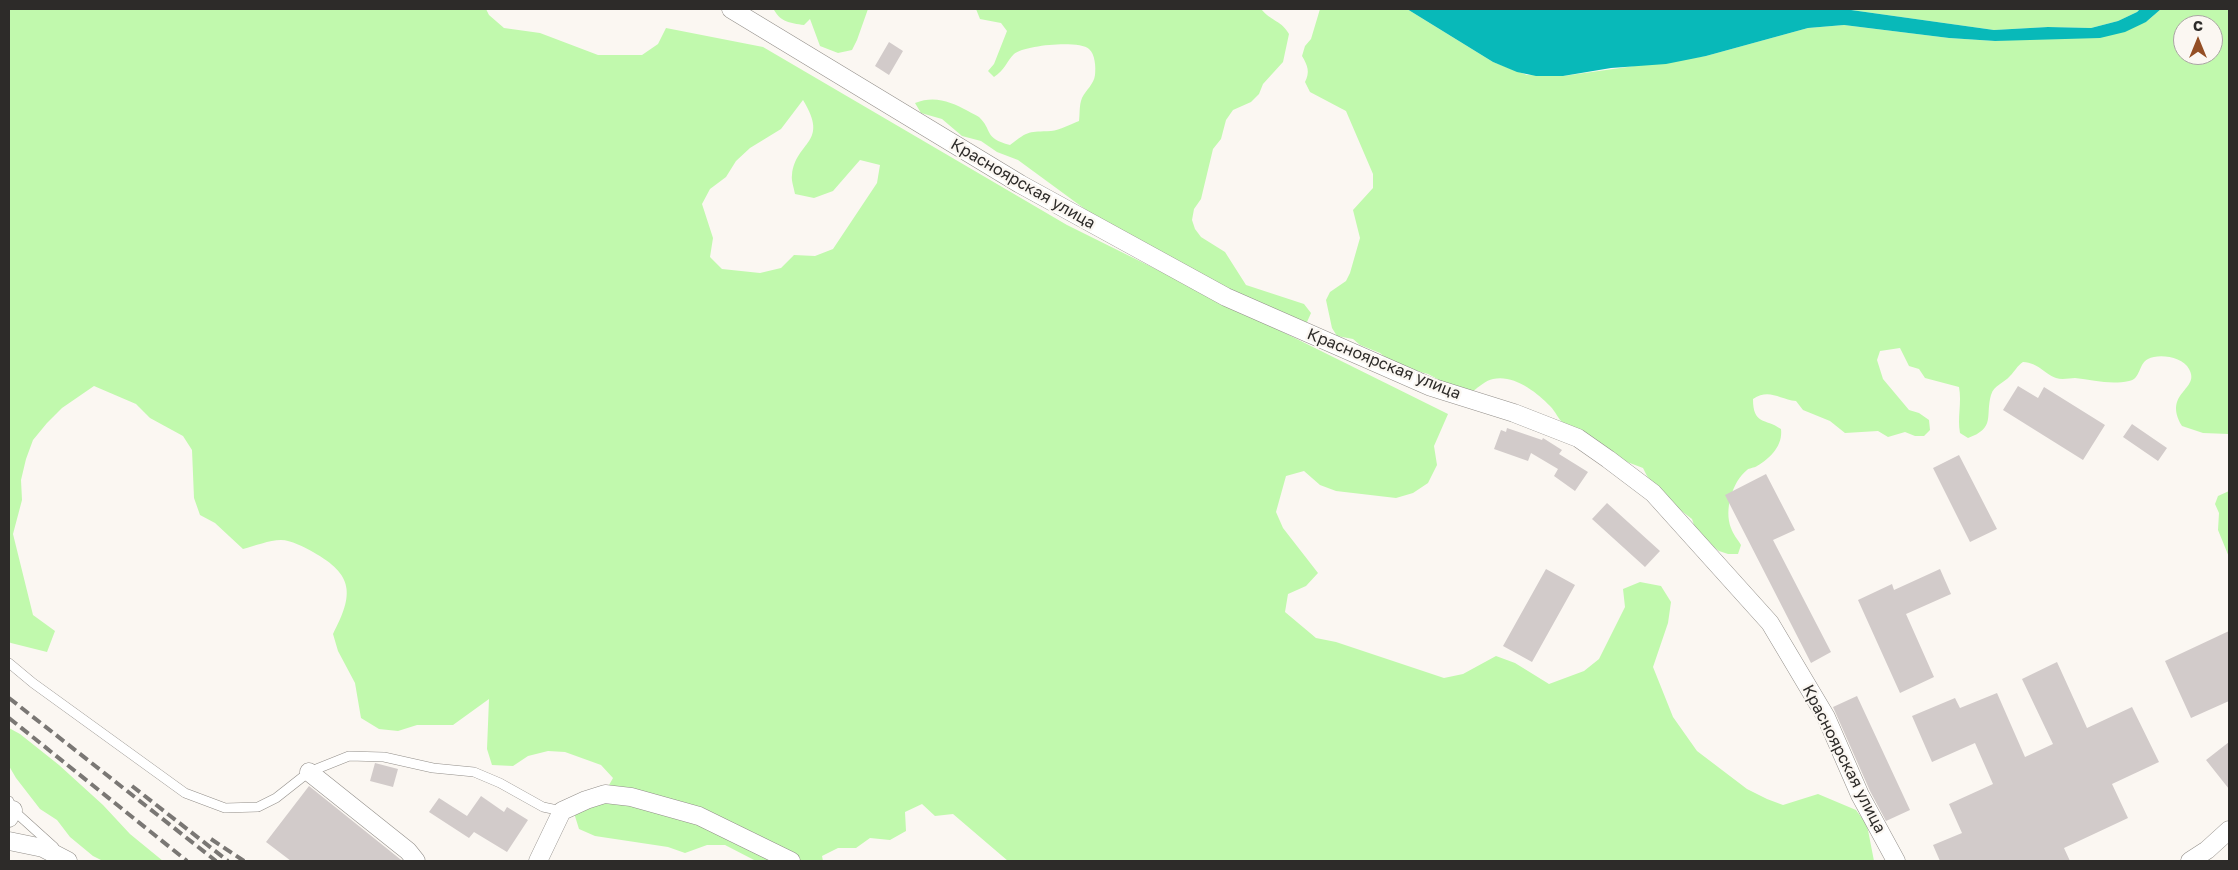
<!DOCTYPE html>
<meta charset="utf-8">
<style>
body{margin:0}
#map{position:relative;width:2238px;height:870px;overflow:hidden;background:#fbf7f2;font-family:"Golos Text",sans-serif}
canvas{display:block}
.frame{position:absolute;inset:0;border:10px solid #2d2b29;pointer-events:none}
.north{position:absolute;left:2173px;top:15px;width:50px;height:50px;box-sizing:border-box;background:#fbf7f2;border:1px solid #a9a5a2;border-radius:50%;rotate:0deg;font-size:14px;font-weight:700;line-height:20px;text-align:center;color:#2d2b29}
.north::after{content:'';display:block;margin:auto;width:18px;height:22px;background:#944f25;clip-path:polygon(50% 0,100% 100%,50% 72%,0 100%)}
</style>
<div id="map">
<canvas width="2238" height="870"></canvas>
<div class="frame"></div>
<div class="north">С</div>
</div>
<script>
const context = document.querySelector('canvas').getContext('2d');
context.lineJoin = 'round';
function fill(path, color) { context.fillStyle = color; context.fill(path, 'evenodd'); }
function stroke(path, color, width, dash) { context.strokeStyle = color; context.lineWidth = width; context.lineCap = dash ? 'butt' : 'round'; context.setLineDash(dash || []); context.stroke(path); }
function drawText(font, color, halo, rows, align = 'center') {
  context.font = font + ' "Golos Text",sans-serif'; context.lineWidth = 4.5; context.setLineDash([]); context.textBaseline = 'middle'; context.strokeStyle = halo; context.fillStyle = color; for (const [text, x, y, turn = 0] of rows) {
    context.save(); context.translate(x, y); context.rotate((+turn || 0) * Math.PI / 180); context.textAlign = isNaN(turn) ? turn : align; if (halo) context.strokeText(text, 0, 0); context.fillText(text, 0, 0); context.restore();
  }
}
fill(new Path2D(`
 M9,9H486L489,15L504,28L540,33L598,55H642L658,44L666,28L763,47L1067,225L1448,414L1434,446L1437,465L1428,483L1413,493L1396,498L1336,491L1320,485L1304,471L1286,476L1276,512L1283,528L1318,573L1306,586L1288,594L1285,612L1316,638L1336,642L1444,678L1463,674L1496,656L1515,663L1549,684L1584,671L1599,659L1625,607L1623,589L1640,582L1661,586L1671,602L1668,623L1653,667L1673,717L1697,751L1747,789L1767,799L1783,805L1818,794L1856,810L1867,825L1874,861H1008L953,814L935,816L922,804L905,812L906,831L890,840L870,838L856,848H838L822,856L823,861H756L725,845H707L685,853L668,847L595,836L579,829L574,813L604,794L613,778L601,765L565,752L548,751L528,756L513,766L492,765L487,749L489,699L453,725H417L398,731L379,729L361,718L355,683L338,651L333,634C354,594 354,575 313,552C304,547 291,540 281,540C269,540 255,546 243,549L215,523L200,515L194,498L192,450L183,436L150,418L136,404L94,386L62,408L47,423L33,440L26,459L21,480L22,500L13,534L33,615L55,631L47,652L11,643L9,642ZM803,100C830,144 796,140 792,175C791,180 794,188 795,194L814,198L833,191L860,160L880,165L877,183L833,249L815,256L794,255L781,268L760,273L722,269L710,257L713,238L702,204L710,189L726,177L736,161L750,148L781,129Z
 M868,9L857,40L852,50L838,53L820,46L810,19L804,25C790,23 781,22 774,10Z
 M976,9H1261C1271,21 1282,21 1289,34L1283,62L1263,84L1259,94L1251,102L1233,110L1226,120L1221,139L1213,149L1201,199L1194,209L1192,220L1195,229L1201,237L1225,252L1246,285L1304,304L1311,313L1307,322L1298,323L1270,313L1093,215L1018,160L997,152L981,141L962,136L942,119L921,113L915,103C935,95 951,102 968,111C971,113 976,115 979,117C993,130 983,138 1010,145C1029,130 1029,132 1051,131C1060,130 1071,124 1079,121C1080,114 1079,105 1082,98C1086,90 1094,84 1095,75C1096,67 1095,54 1089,49C1079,40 1025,45 1014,54C1006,62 1005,70 994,77L988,71L994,64L1007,31L1001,23L980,19Z
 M1320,9H1407L1493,62L1527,75L1563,76L1706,56L1808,28L1844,25L1949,38L1995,41L2146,22L2161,9H2229V434L2203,433L2182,426C2162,392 2201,390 2189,369C2183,357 2159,353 2148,359C2138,364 2141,379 2129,381C2110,385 2093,380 2075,378C2070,378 2062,380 2056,378C2043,373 2039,363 2023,362C2017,366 2015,371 2010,376C2004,383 1994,385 1991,395C1985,416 1996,428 1968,438L1960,433C1957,418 1962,403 1959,387L1925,378L1919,369L1909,366L1900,348L1880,351L1877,360L1883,379L1909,410L1919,413L1929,420L1930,430L1924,436H1915L1905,432L1888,437L1878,431L1845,433L1830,421L1803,410L1796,401C1779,399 1769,388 1753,399C1753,425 1765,418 1781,429C1783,445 1771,458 1757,466C1754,468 1749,468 1747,470C1732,482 1724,510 1731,528C1733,534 1738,540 1741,545L1738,554H1728L1719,551L1708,542L1695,528L1692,519L1667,500L1647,476L1643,468L1614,457L1564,424C1558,419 1556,412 1550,406C1537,392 1513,374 1493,379C1486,380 1479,387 1473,391L1454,388L1428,374L1395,365L1380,353L1360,345L1353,339L1337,336L1332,328L1326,300L1330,292L1346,281L1350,273L1360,238L1353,210L1373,188V174L1346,111L1310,92L1305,82C1310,72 1308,66 1302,56L1305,46L1311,39ZM2183,25H2213V55H2183Z
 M1844,9H2140L2137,12L2118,21L2091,28L2048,27L1994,30Z
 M2229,491V557L2218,530L2219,513L2215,504L2218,496Z
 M9,728L20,734L59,765L103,805L130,834L163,861L101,860L93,856L70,837L57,820L40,809L16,778L9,766Z`), '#c1f9ad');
fill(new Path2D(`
 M1407,9H1844L1994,30L2048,27L2091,28L2118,21L2137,12L2140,9H2161L2146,22L2125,32L2100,38L1995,41L1949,38L1844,25L1808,28L1706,56L1666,64L1611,68L1563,76H1536L1517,72L1493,62Z`), '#08b9b9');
fill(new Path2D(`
 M889,42L903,51L889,75L875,66Z
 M2018,386L2038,398L2044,387L2105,425L2083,460L2003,410Z
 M2132,424L2167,448L2158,461L2123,437Z
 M1507,428L1542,440L1543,438L1562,450L1559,454L1588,472L1575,491L1554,476L1558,469L1531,453L1528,461L1494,449L1501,430L1506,432Z
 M1959,455L1997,529L1970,542L1933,468Z
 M1766,474L1795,530L1773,540L1831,652L1811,663L1725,495Z
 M1607,503L1660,551L1645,567L1592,519Z
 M1546,569L1575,585L1532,662L1503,646Z
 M1940,569L1951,594L1906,614L1934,677L1900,693L1858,600L1892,584L1894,590Z
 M2229,631V701L2191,718L2165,661Z
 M2057,662L2087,728L2132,707L2159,762L2112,784L2128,818L2064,848L2070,861H1940L1933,845L1962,833L1949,804L1993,784L1975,743L1932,762L1912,716L1955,698L1960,708L1997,693L2025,757L2053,744L2022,679Z
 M1857,696L1910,810L1886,821L1870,791L1833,707Z
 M2229,742V789L2206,760Z
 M375,763L398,769L393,787L370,781Z
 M309,786L400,859L403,861H291L266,842Z
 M481,796L504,812L507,807L528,820L507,852L474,832L469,838L429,812L439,798L467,816Z`), '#d2cbca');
const lane = new Path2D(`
 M9,663L33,683L185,793L225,808L258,807L276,798L309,772L349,756L384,757L433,768L474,772L500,783L543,807L562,811
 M9,801L13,810L54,847`);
const street = new Path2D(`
 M731,9L1020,184L1226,297L1431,387L1514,413L1578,438L1608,459L1653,493L1770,623L1826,717L1860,795L1896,861
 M309,772L408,851L416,861
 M9,818L13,810
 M9,841L43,848L68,861
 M538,861L562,811L586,800L605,794L631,797L699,816L791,861
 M2190,861L2207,850L2229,830`);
stroke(lane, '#928e89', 10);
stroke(street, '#928e89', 19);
stroke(lane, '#fff', 9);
stroke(street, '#fff', 18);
stroke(new Path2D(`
 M9,698L216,861
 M9,718L187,861
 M132,786L228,861
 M211,839L244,861`), '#7a7774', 4, [10, 5]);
drawText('16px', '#2d2b29', '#fbf7f2', [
 ["Красноярская улица",1023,184,30],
 ["Красноярская улица",1384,364,22],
 ["Красноярская улица",1844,759,63]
]);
</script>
